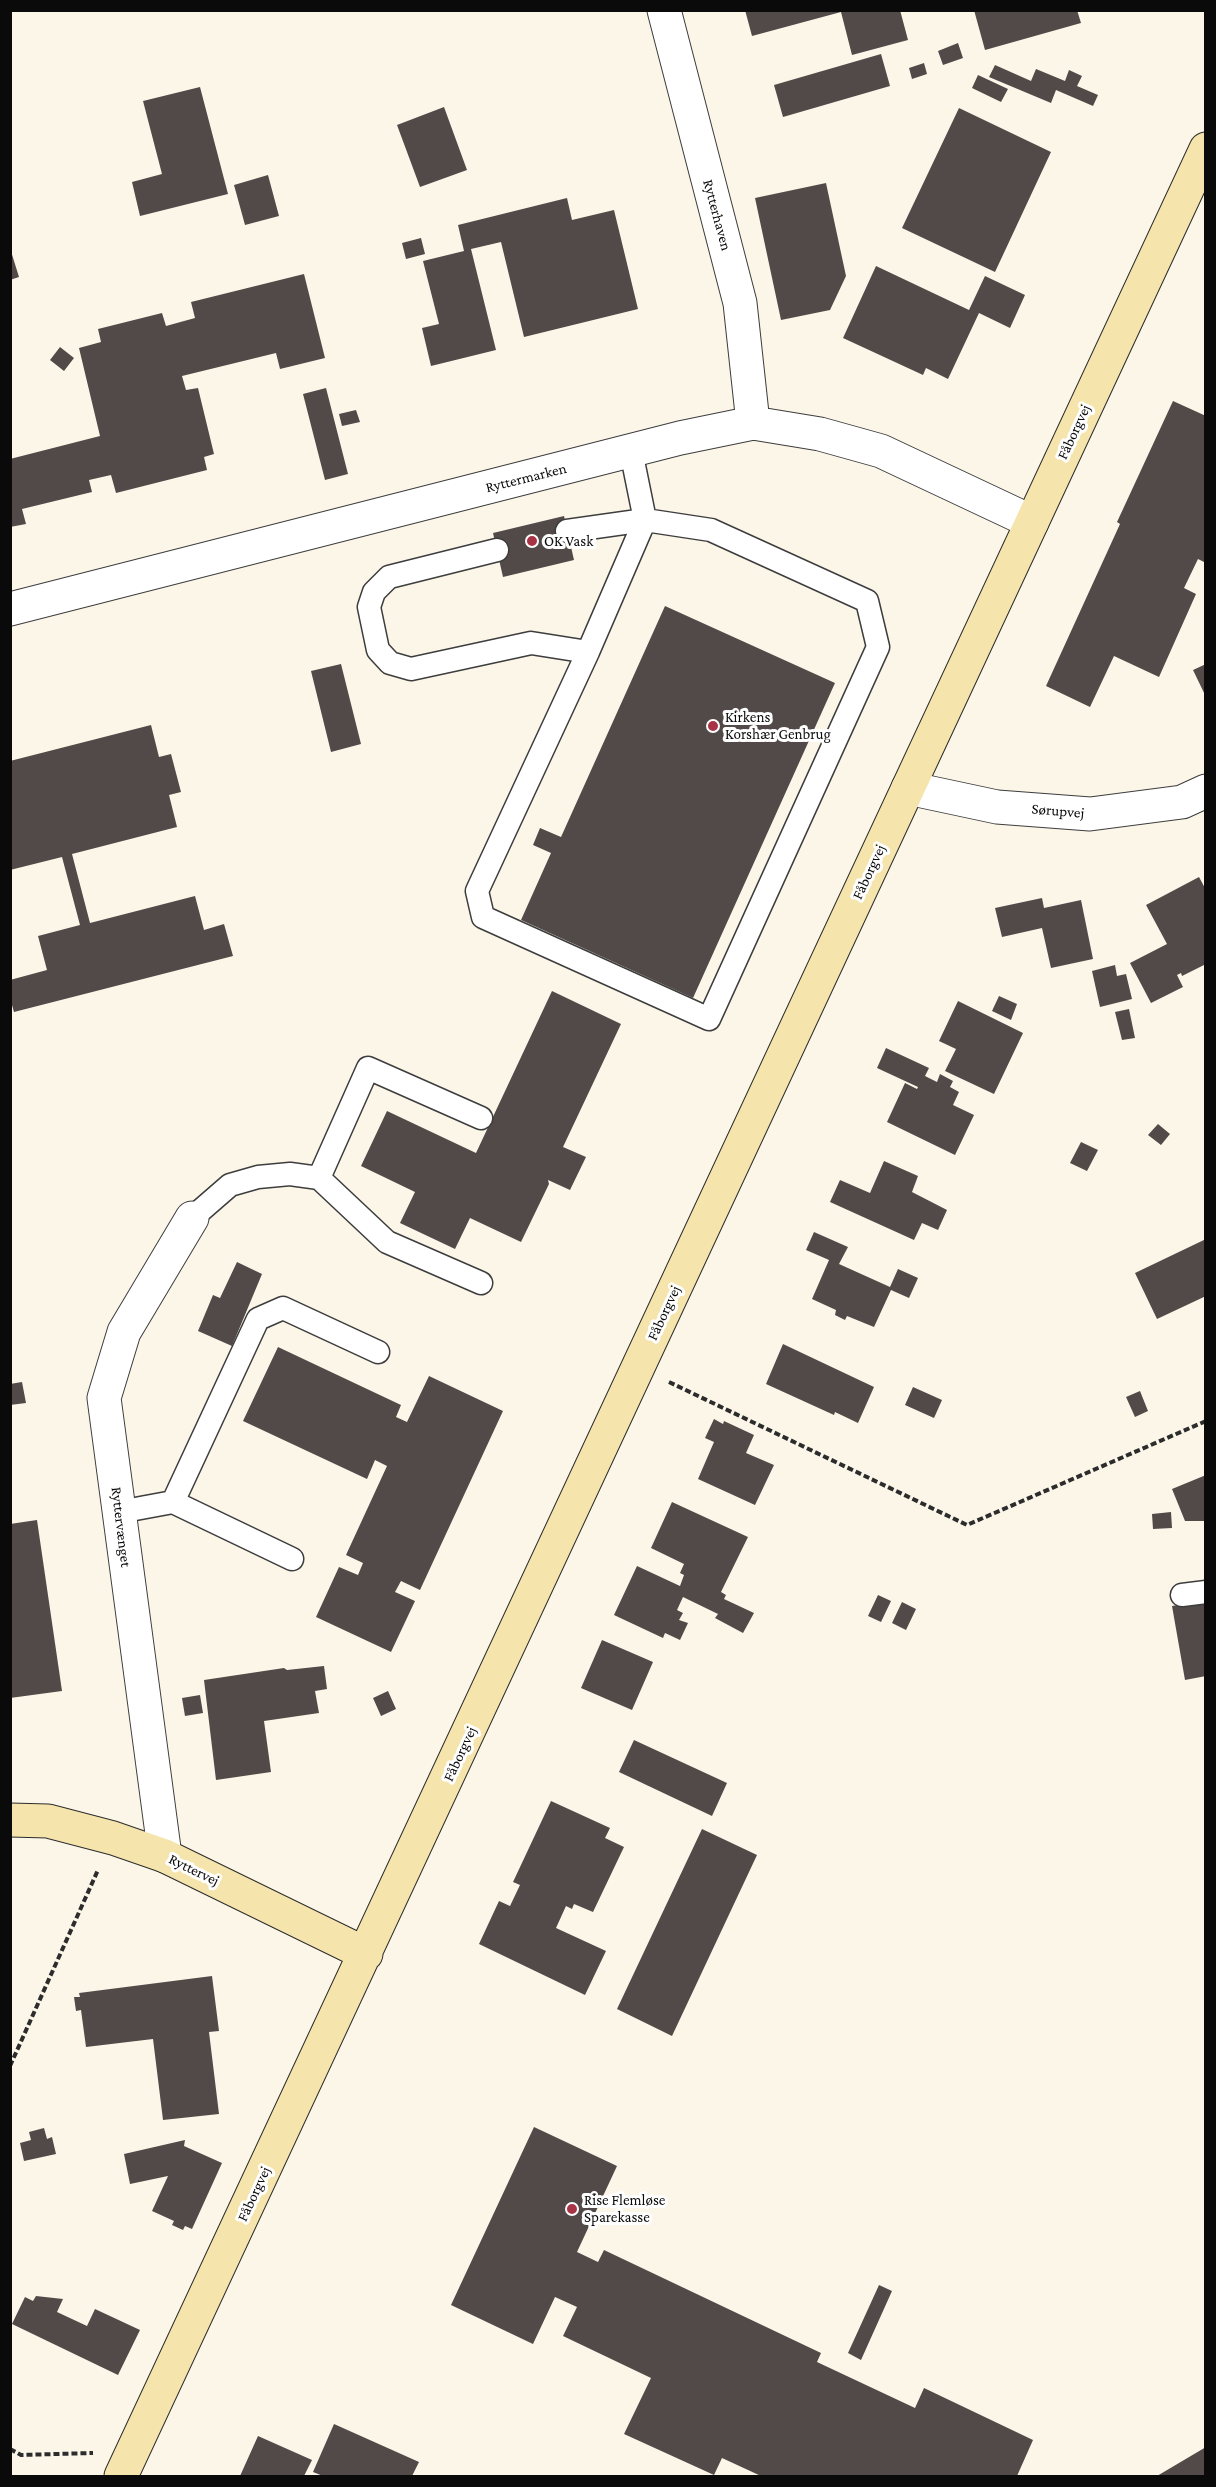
<!DOCTYPE html>
<meta charset="utf-8">
<style>
body{margin:0}
#map{position:relative;width:1216px;height:2487px;overflow:hidden;background:#fcf6e9;font-family:"Crimson Pro",serif}
canvas{display:block}
.frame{position:absolute;inset:0;border:12px solid #0a0a0a;pointer-events:none}
</style>
<div id="map">
<canvas width="1216" height="2487"></canvas>
<div class="frame"></div>
</div>
<script>
const context = document.querySelector('canvas').getContext('2d');
context.lineJoin = 'round';
function fill(path, color) { context.fillStyle = color; context.fill(path, 'evenodd'); }
function stroke(path, color, width, dash) { context.strokeStyle = color; context.lineWidth = width; context.lineCap = dash ? 'butt' : 'round'; context.setLineDash(dash || []); context.stroke(path); }
function drawText(font, color, halo, rows, align = 'center') {
  context.font = font + ' "Crimson Pro",serif'; context.lineWidth = 6; context.setLineDash([]); context.textBaseline = 'middle'; context.strokeStyle = halo; context.fillStyle = color; for (const [text, x, y, turn = 0] of rows) {
    context.save(); context.translate(x, y); context.rotate((+turn || 0) * Math.PI / 180); context.textAlign = isNaN(turn) ? turn : align; if (halo) context.strokeText(text, 0, 0); context.fillText(text, 0, 0); context.restore();
  }
}
fill(new Path2D(`
 M745,10H900L908,40L852,55L841,12L752,36Z
 M974,10H1077L1081,23L985,50Z
 M958,43L963,58L943,65L938,51Z
 M881,54L890,86L783,117L774,85Z
 M924,63L927,74L912,79L909,68Z
 M995,65L1031,81L1036,69L1065,81L1069,70L1082,76L1077,86L1098,95L1093,106L1056,90L1051,103L989,77Z
 M978,75L1008,89L1001,102L972,88Z
 M200,87L228,194L140,216L132,182L162,174L143,101Z
 M444,107L467,170L420,187L397,125Z
 M959,108L1051,152L995,272L902,228Z
 M268,175L279,216L245,225L234,185Z
 M826,183L846,276L830,310L781,320L755,198Z
 M567,198L572,220L614,210L638,309L524,337L501,242L471,249L496,350L431,366L422,328L439,324L423,261L464,251L458,225Z
 M421,238L425,254L406,259L402,243Z
 M10,248L19,277L10,280Z
 M876,266L969,310L985,276L1025,295L1010,328L979,313L948,379L926,368L923,375L843,338Z
 M304,274L325,358L280,369L276,353L182,376L186,390L198,388L214,454L204,457L207,470L116,493L111,475L89,480L92,492L22,509L26,524L10,527V459L100,436L79,348L101,342L98,329L162,313L166,326L195,318L191,302Z
 M60,347L74,358L64,371L50,360Z
 M326,388L348,474L325,480L303,394Z
 M1173,401L1206,416V563L1198,559L1184,588L1196,594L1159,677L1114,656L1090,707L1046,686L1120,524L1117,522Z
 M356,410L360,422L342,426L339,414Z
 M564,516L574,560L503,577L493,533Z
 M665,606L835,683L693,998L521,920L551,853L533,845L540,828L561,837Z
 M341,664L361,744L331,752L311,671Z
 M1206,664V697L1193,670Z
 M151,725L159,757L171,754L181,792L169,795L177,827L72,854L90,923L195,896L204,930L224,924L233,956L14,1012L10,998V980L47,970L38,936L80,925L62,857L10,870V761Z
 M1199,877L1206,890V964L1182,976L1181,973L1177,975L1183,987L1151,1003L1130,963L1167,944L1146,905Z
 M1042,898L1044,908L1081,900L1093,959L1051,968L1042,928L1002,937L995,908Z
 M1115,965L1117,976L1126,974L1132,999L1100,1007L1092,971Z
 M552,991L621,1024L563,1147L586,1157L570,1190L548,1180L549,1184L521,1242L470,1218L455,1249L400,1223L415,1192L361,1166L387,1111L476,1153Z
 M999,996L1017,1004L1011,1020L992,1011Z
 M958,1001L1023,1033L994,1094L945,1071L956,1049L939,1041Z
 M1129,1009L1135,1038L1122,1040L1115,1012Z
 M886,1048L929,1068L925,1076L937,1082L940,1074L953,1081L950,1087L959,1092L953,1105L974,1115L955,1155L887,1122L905,1083L917,1089L918,1087L877,1068Z
 M1158,1124L1170,1134L1161,1145L1148,1135Z
 M1081,1142L1098,1150L1087,1171L1070,1163Z
 M884,1161L918,1176L912,1192L947,1210L938,1230L922,1223L914,1240L830,1202L840,1180L870,1193Z
 M814,1232L848,1247L839,1264L890,1287L898,1269L918,1278L909,1298L891,1290L874,1327L847,1316L845,1320L835,1315L836,1310L812,1299L829,1260L806,1250Z
 M1206,1239V1296L1157,1319L1135,1273Z
 M237,1262L262,1274L232,1346L198,1331L213,1295L220,1298Z
 M783,1344L874,1387L858,1423L835,1412L834,1415L766,1384Z
 M278,1347L401,1405L396,1417L407,1422L429,1376L503,1411L420,1590L401,1581L395,1592L415,1601L391,1652L316,1617L339,1567L358,1575L363,1563L346,1555L387,1466L375,1460L367,1479L243,1421Z
 M22,1382L26,1403L10,1405V1384Z
 M913,1387L942,1400L934,1418L905,1405Z
 M1140,1391L1148,1411L1135,1417L1126,1397Z
 M714,1419L723,1424L724,1421L754,1435L746,1453L774,1465L755,1505L698,1479L714,1442L705,1438Z
 M1206,1475V1521H1185L1172,1489Z
 M672,1502L748,1537L721,1592L726,1595L724,1599L754,1613L743,1633L715,1618L718,1614L683,1597L677,1610L683,1613L679,1620L688,1623L680,1640L665,1633L663,1638L614,1615L637,1566L680,1586L684,1575L680,1573L684,1564L651,1548Z
 M1171,1512L1172,1528L1153,1529L1152,1514Z
 M37,1520L62,1691L10,1698V1524Z
 M878,1595L891,1601L881,1622L868,1616Z
 M1206,1600V1676L1185,1680L1172,1606Z
 M902,1602L916,1609L906,1630L892,1623Z
 M602,1640L653,1662L632,1710L581,1688Z
 M324,1666L327,1689L315,1691L319,1713L264,1721L271,1772L216,1780L204,1680L284,1668L287,1670Z
 M388,1691L396,1709L381,1716L373,1698Z
 M200,1695L203,1713L185,1716L182,1698Z
 M634,1740L727,1783L712,1816L619,1772Z
 M551,1801L610,1828L605,1838L624,1847L593,1912L574,1904L572,1909L566,1906L556,1928L606,1951L585,1995L479,1944L499,1901L510,1906L520,1885L513,1882Z
 M702,1829L757,1855L672,2036L617,2009Z
 M212,1976L219,2031L209,2032L219,2114L163,2120L153,2039L86,2047L81,2010L76,2011L74,1997H80L79,1993Z
 M534,2127L617,2166L577,2252L598,2262L604,2250L821,2353L817,2362L915,2408L924,2388L1033,2440L1017,2476H761L722,2458L714,2475L624,2434L651,2378L563,2336L577,2307L555,2297L533,2344L451,2305Z
 M44,2128L47,2139L52,2137L56,2154L24,2161L20,2143L31,2140L29,2132Z
 M185,2140L184,2146L222,2163L192,2229L185,2226L183,2230L172,2225L174,2221L152,2211L168,2176L130,2184L124,2154Z
 M879,2285L892,2291L861,2360L848,2353Z
 M36,2296L63,2299L57,2312L87,2326L95,2309L140,2330L118,2375L12,2324L25,2297L33,2301Z
 M334,2424L419,2462L412,2476H323L313,2472Z
 M258,2436L312,2460L304,2476H240Z
 M1206,2447V2476H1157Z`), '#514a48');
const lane = new Path2D(`
 M631,451L645,520L711,530L867,601L878,647L709,1019L483,917L477,891L588,652L645,520
 M567,531L645,520
 M497,550L389,577L374,592L369,607L378,650L390,663L411,669L531,643L588,652
 M319,1178L368,1068L481,1118
 M192,1218L230,1185L258,1177L290,1174L319,1178L387,1242L481,1283
 M173,1502L258,1319L283,1308L378,1352
 M119,1512L173,1502L292,1559
 M1182,1595L1206,1592`);
const street = new Path2D(`
 M664,10L740,303L753,423
 M10,609L680,438L753,423L820,434L881,451L1032,522
 M908,788L997,807L1090,814L1182,802L1206,791
 M165,1856L104,1398L124,1332L192,1218`);
const secondary = new Path2D(`
 M10,1820L48,1821L113,1838L165,1856L366,1954
 M121,2476L1206,149`);
stroke(lane, '#3d3d3d', 25);
stroke(street, '#3d3d3d', 35);
stroke(secondary, '#2c2c2c', 35);
stroke(new Path2D(`
 M669,1382L967,1525L1206,1421
 M10,2066L98,1870
 M10,2449L21,2455L93,2453`), '#2c2c2c', 4, [6, 3]);
stroke(lane, '#fff', 22);
stroke(street, '#fff', 33);
stroke(secondary, '#f5e4ab', 33);
for (const [x, y, r, color] of [
 [532,541,6,"#a83347"],
 [713,726,6,"#a83347"],
 [572,2209,6,"#a83347"]
]) { const dot = new Path2D(); dot.arc(x, y, r, 0, 2 * Math.PI); context.fillStyle = color; context.fill(dot); stroke(dot, '#fff', 2); }
drawText('15px', '#0a0a0a', '#fff', [
 ["Rytterhaven",717,215,75],
 ["Fåborgvej",1074,432,-65],
 ["Ryttermarken",526,478,-14],
 ["Sørupvej",1058,811,5],
 ["Fåborgvej",869,872,-65],
 ["Fåborgvej",664,1313,-65],
 ["Ryttervænget",121,1527,83],
 ["Fåborgvej",460,1754,-65],
 ["Ryttervej",194,1870,26],
 ["Fåborgvej",254,2194,-65]
]);
drawText('15px', '#0a0a0a', '#fff', [
 ["OK Vask",544,541],
 ["Kirkens",725,717],
 ["Korshær Genbrug",725,734],
 ["Rise Flemløse",584,2200],
 ["Sparekasse",584,2217]
], 'left');
</script>
